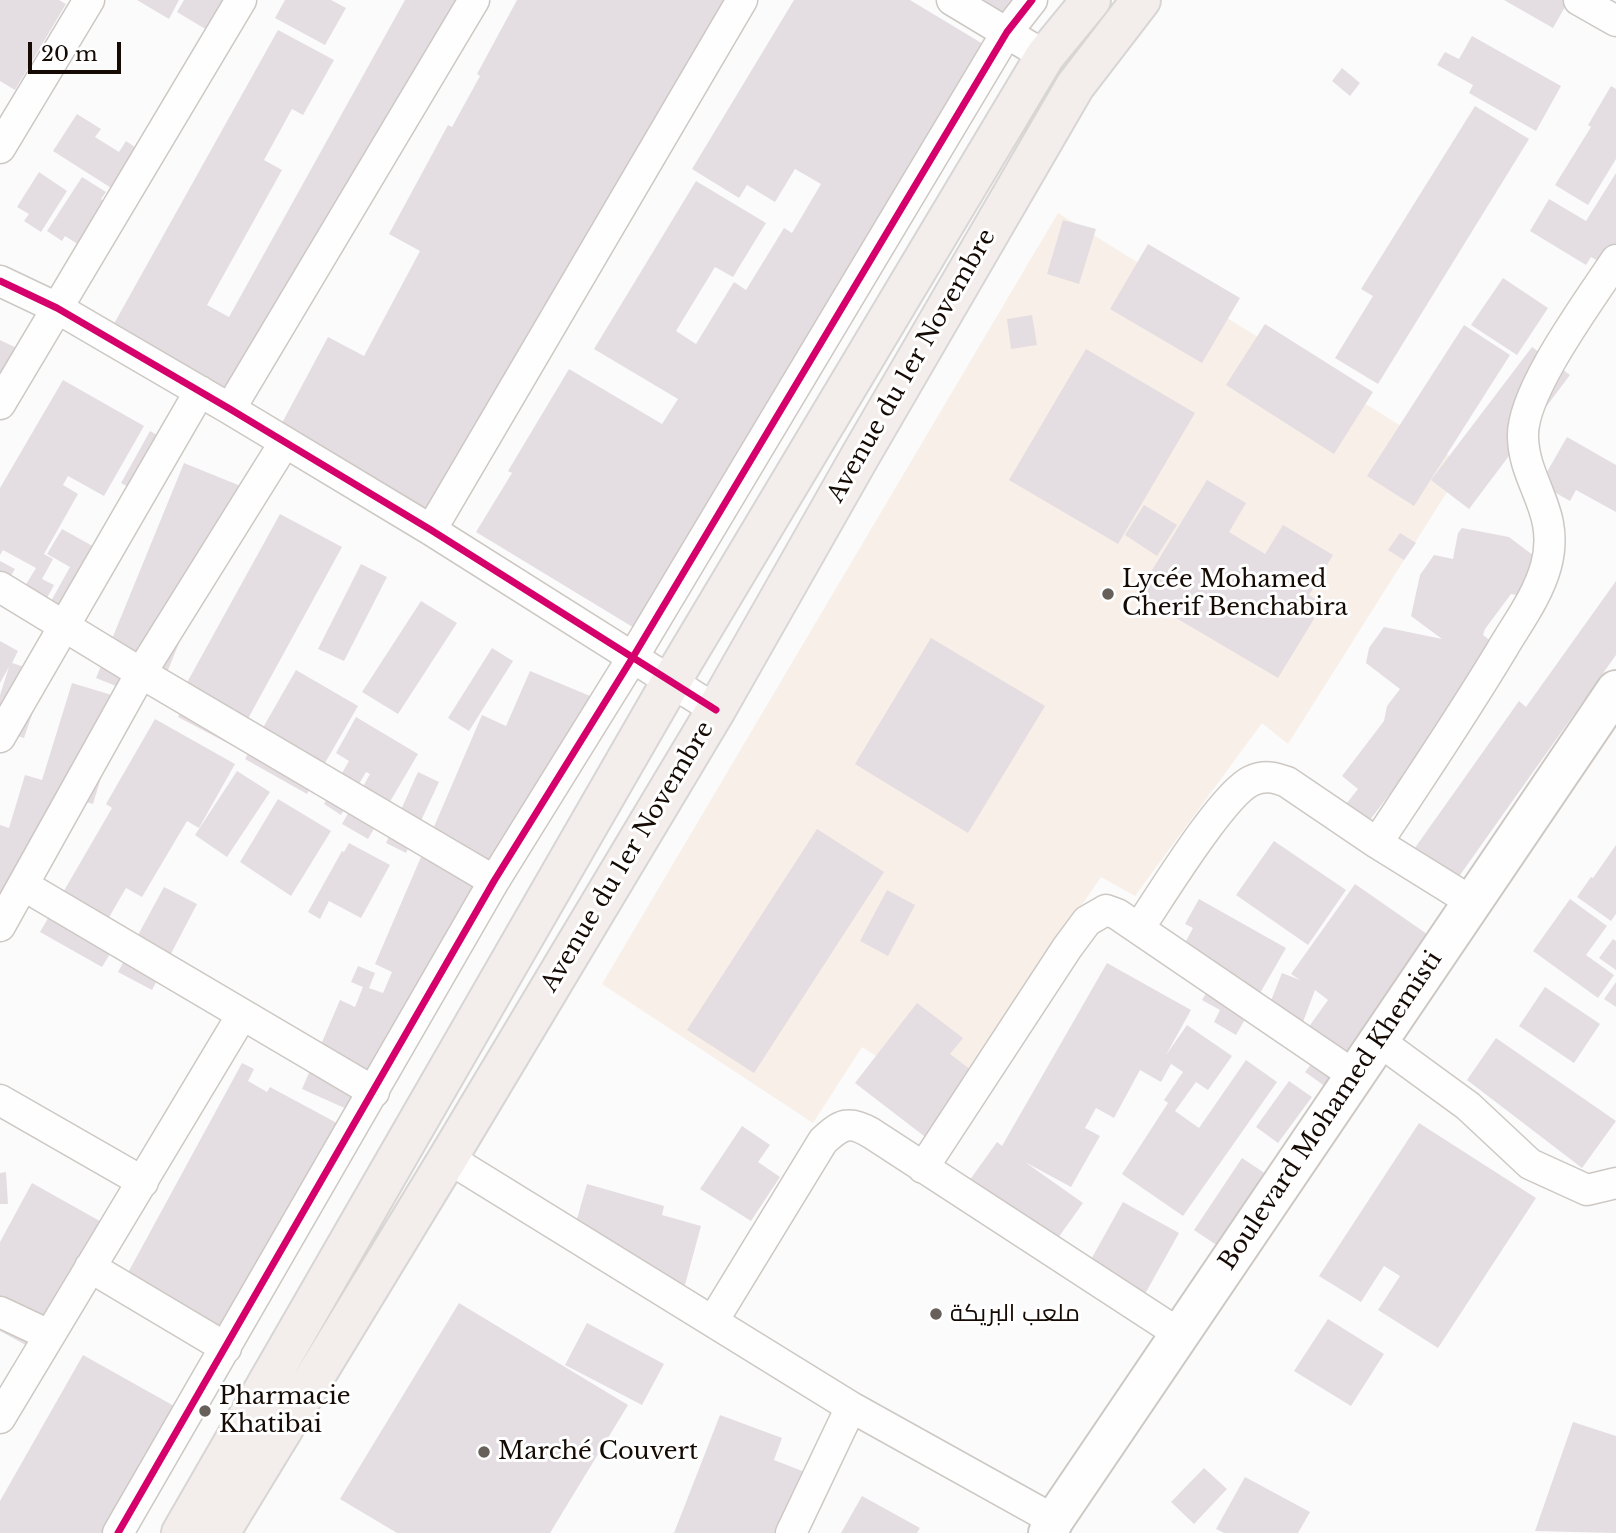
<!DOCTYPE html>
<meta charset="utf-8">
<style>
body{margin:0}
#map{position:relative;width:1616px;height:1533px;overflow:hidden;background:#fbfbfb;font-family:"Libre Baskerville",serif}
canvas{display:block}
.scale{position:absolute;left:28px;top:42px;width:93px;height:32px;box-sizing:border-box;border:4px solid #150b04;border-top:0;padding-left:9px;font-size:21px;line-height:24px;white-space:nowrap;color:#150b04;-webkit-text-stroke:5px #fff;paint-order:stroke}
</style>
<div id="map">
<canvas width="1616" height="1533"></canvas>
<div class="scale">20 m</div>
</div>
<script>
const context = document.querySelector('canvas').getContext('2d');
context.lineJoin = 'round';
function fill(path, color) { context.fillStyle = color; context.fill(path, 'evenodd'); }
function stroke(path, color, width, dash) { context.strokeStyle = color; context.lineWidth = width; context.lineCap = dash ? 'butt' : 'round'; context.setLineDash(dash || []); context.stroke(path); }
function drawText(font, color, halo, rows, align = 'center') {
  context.font = font + ' "Libre Baskerville",Cairo,serif'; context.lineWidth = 6; context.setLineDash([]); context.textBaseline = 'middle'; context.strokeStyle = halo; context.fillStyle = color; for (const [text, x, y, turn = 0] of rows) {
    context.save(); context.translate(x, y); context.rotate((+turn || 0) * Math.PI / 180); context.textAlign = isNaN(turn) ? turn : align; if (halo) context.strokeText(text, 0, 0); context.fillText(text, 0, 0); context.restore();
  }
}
fill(new Path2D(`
 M1058,213L1464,465L1288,744L1262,723L1135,896L1101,877L946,1102L862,1047L813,1123L602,984Z`), '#f7efe8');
fill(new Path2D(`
 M0,0H59L66,4L15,90L0,81Z
 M137,0H179L169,19Z
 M184,0H224L207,30L177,12Z
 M285,0H331L346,8L325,45L275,18Z
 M405,0H470L230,426L101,347L278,30L334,60L303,115L292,109L264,160L282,170L207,305L229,317Z
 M517,0H745L440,528L268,449L328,337L364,356L420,251L389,234L448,125L452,127L480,76L477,74Z
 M794,0H910L988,47L636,629L476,532L512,473L508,471L569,369L662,424L678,399L594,349L696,181L766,223L733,277L715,267L676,331L696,344L734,282L746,290L784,228L792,233L821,184L795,169L775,202L747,185L739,198L692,169Z
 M973,0H1018L1002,22Z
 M1504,0H1569L1553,28Z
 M1472,36L1561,86L1536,131L1469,93L1473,85L1437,65L1445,52L1459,59Z
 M1342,68L1360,83L1350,96L1332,81Z
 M1611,86L1616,89V159L1588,205L1555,185L1591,127L1588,125Z
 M1475,106L1529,139L1378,384L1335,358L1373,296L1361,289Z
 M77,114L101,129L95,137L119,152L126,141L141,151L116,191L53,151Z
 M39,172L67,191L41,232L24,221L29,214L17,207Z
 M1616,173V271L1591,257L1586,265L1530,231L1549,199L1586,221Z
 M82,177L106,192L101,199L109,204L79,245L65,236L62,241L47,231Z
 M1063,220L1096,229L1079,284L1047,274Z
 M1148,244L1240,298L1202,363L1110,309Z
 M1503,278L1548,308L1517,355L1471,325Z
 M1032,315L1037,345L1011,349L1007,319Z
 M1265,324L1373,392L1334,454L1226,385Z
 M1464,325L1510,355L1414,506L1367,476Z
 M0,340L23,351L0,398Z
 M1532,347L1570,375L1469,509L1431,480Z
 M1086,349L1195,413L1118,544L1009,480Z
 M63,380L144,426L104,496L68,476L63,485L78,494L44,554L53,559L42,579L54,585L47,598L25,586L36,568L3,550L0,555V488Z
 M150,431L181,448L152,500L121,483Z
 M1567,437L1616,465V512L1576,490L1570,501L1540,484Z
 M184,463L243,487L161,687L149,682L143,697L96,678Z
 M1207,480L1246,503L1229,532L1265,554L1283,525L1333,555L1309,595L1323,604L1278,678L1137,595Z
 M1144,505L1177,525L1157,556L1125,535Z
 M280,514L342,547L233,746L178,717L191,692L184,688Z
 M1462,528L1509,537L1542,562L1526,597L1511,594L1485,629L1483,635L1491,641L1477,659L1471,686L1352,844L1331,828L1332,822L1358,789L1342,776L1384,721L1387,706L1400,689L1366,663L1369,648L1384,627L1442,639L1411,616L1420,575L1434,555L1453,559L1458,533Z
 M62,529L116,559L73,637L41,619L70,567L47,554Z
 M1400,533L1416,543L1404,560L1388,550Z
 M0,561L15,569L5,585L0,582Z
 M361,564L387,577L344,661L318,649Z
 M1616,581V655L1448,892L1405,862L1519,701L1526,707Z
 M421,601L457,623L398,714L362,692Z
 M931,638L1045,706L968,833L855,764Z
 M0,641L18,651L12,663L46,674L24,738L0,730V695L9,667L0,683Z
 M492,648L513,661L469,731L448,718Z
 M296,670L358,706L307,794L245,759Z
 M530,671L595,698L349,1110L302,1089L340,1000L355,1007L363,987L351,982L358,966L375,973L369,988L383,993L392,972L375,964L482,715L506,726Z
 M72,683L125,699L93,804L63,795L0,906V825L9,828L25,775L42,780Z
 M356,717L418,754L368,839L342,824L370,774L366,772L341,815L324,804L349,761L336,753Z
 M155,719L235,764L199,828L187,821L142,897L126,888L104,926L121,936L102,967L40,932L112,808L106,804Z
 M237,771L270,792L227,857L195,835Z
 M418,772L439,782L406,853L386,843Z
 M278,799L331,831L291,896L240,862Z
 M817,829L884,872L754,1073L687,1030Z
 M1274,841L1346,890L1308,945L1236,895Z
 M349,843L390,865L361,918L329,901L320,919L308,912L342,851L344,852Z
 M1616,845V914L1611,921L1577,897L1591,877L1593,878Z
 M1355,884L1437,941L1333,1092L1305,1072L1315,1059L1295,1046L1328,1000L1315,990L1303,1022L1268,1008L1282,973L1300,980L1291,974Z
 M164,887L197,904L152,990L118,972Z
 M887,890L915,905L888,956L860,941Z
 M1199,899L1286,948L1236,1035L1214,1022L1220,1010L1202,1000L1208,990L1171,969L1193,928L1185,924Z
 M1570,899L1607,926L1586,955L1614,975L1598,998L1533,951Z
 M1613,939L1616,941V970L1599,958Z
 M1107,963L1191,1010L1166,1055L1187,1025L1232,1056L1208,1090L1196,1082L1175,1111L1199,1128L1246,1060L1277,1082L1183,1216L1122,1174L1168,1103L1164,1100L1183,1072L1164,1059L1171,1064L1161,1082L1140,1070L1114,1118L1096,1108L1085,1128L1100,1136L1071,1187L1025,1162L1083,1203L1058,1238L1022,1212L1009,1230L959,1195L997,1142L1002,1146Z
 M1616,982V1007L1604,999Z
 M1545,987L1600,1024L1574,1063L1519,1026Z
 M917,1003L963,1038L950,1054L975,1073L937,1146L855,1083Z
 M1496,1038L1616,1121L1582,1168L1467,1080Z
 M242,1063L254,1069L248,1081L267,1092L270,1087L348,1129L235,1338L124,1280Z
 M1289,1081L1312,1097L1278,1143L1256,1127Z
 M1419,1123L1536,1198L1438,1348L1378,1310L1400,1276L1384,1266L1361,1302L1319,1276Z
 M742,1126L770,1145L758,1162L780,1177L751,1221L700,1189Z
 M1242,1158L1278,1182L1230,1254L1194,1230Z
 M6,1172L8,1204H0V1173Z
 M32,1183L114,1229L44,1355L0,1331V1242Z
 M587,1184L664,1206L662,1215L701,1226L682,1296L570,1243Z
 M1123,1202L1179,1233L1145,1294L1089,1263Z
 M459,1303L628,1405L550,1533H397L340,1499Z
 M1328,1319L1384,1354L1351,1406L1294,1371Z
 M587,1323L664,1364L642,1405L565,1365Z
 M83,1355L183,1411L114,1533H0V1501Z
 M720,1415L782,1438L774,1460L815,1476L793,1533H674Z
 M1573,1422L1616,1436V1533L1535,1531Z
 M1204,1468L1227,1489L1194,1524L1171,1502Z
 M1245,1477L1310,1512L1298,1533H1224L1216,1529Z
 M862,1496L920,1528L917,1533H841Z`), '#e4dee2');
const minor = new Path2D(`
 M952,0L1045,56
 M1579,0L1616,21
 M0,148L89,0
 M0,281L57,308L230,409L431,530L716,710
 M0,404L241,0
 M230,409L474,0
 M431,530L742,0
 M0,587L141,673L494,881
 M0,737L200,391
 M1377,843C1420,778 1464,713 1504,646C1519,621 1538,595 1546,566C1561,511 1524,484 1523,437C1521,392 1590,300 1616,260
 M23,885L374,1092
 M0,926L141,673L285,442
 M1139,928C1160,897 1222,795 1251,781C1264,775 1274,777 1287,782L1377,843L1472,902
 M1379,1041L1468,1106L1530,1164L1587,1190L1616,1183
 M0,1100L143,1182
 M448,1158L851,1407L1054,1520
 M923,1168L1067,948L1087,921L1106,910L1117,914L1355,1076
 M90,1267L226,1348
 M0,1312L49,1335
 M713,1321L823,1141C841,1124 849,1120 871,1133L1181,1335
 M0,1418L242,1015
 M118,1533L494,881L633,657L1007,32L1032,0
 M791,1533L851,1407`);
const secondary = new Path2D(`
 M1048,1533L1054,1520L1616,690`);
const primary = new Path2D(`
 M181,1533L672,680L1045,56L1091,0
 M220,1533L448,1158L716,710L859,458L1075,86L1141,0`);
stroke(minor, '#cdc8c3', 33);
stroke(secondary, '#cdc8c3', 42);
stroke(primary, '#d8d6d5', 42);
stroke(minor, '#fefefe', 30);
stroke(secondary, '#fefefe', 38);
stroke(primary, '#f3edeb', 38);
stroke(new Path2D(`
 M0,281L57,308L230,409L431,530L716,710
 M118,1533L494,881L633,657L1007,32L1032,0`), '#d6006c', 7);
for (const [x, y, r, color] of [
 [1108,594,7,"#665f5a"],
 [936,1314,7,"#665f5a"],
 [205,1411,7,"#665f5a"],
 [484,1452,7,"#665f5a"]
]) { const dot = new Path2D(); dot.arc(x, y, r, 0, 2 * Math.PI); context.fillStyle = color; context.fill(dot); stroke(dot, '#fff', 2.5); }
drawText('24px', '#150b04', '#fff', [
 ["Avenue du 1er Novembre",912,366,-60],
 ["Avenue du 1er Novembre",628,857,-59],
 ["Boulevard Mohamed Khemisti",1331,1111,-56]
]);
drawText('24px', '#150b04', '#fff', [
 ["Lycée Mohamed",1122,580],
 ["Cherif Benchabira",1122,608],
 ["ملعب البريكة",950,1314],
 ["Pharmacie",219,1397],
 ["Khatibai",219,1425],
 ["Marché Couvert",498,1452]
], 'left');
</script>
